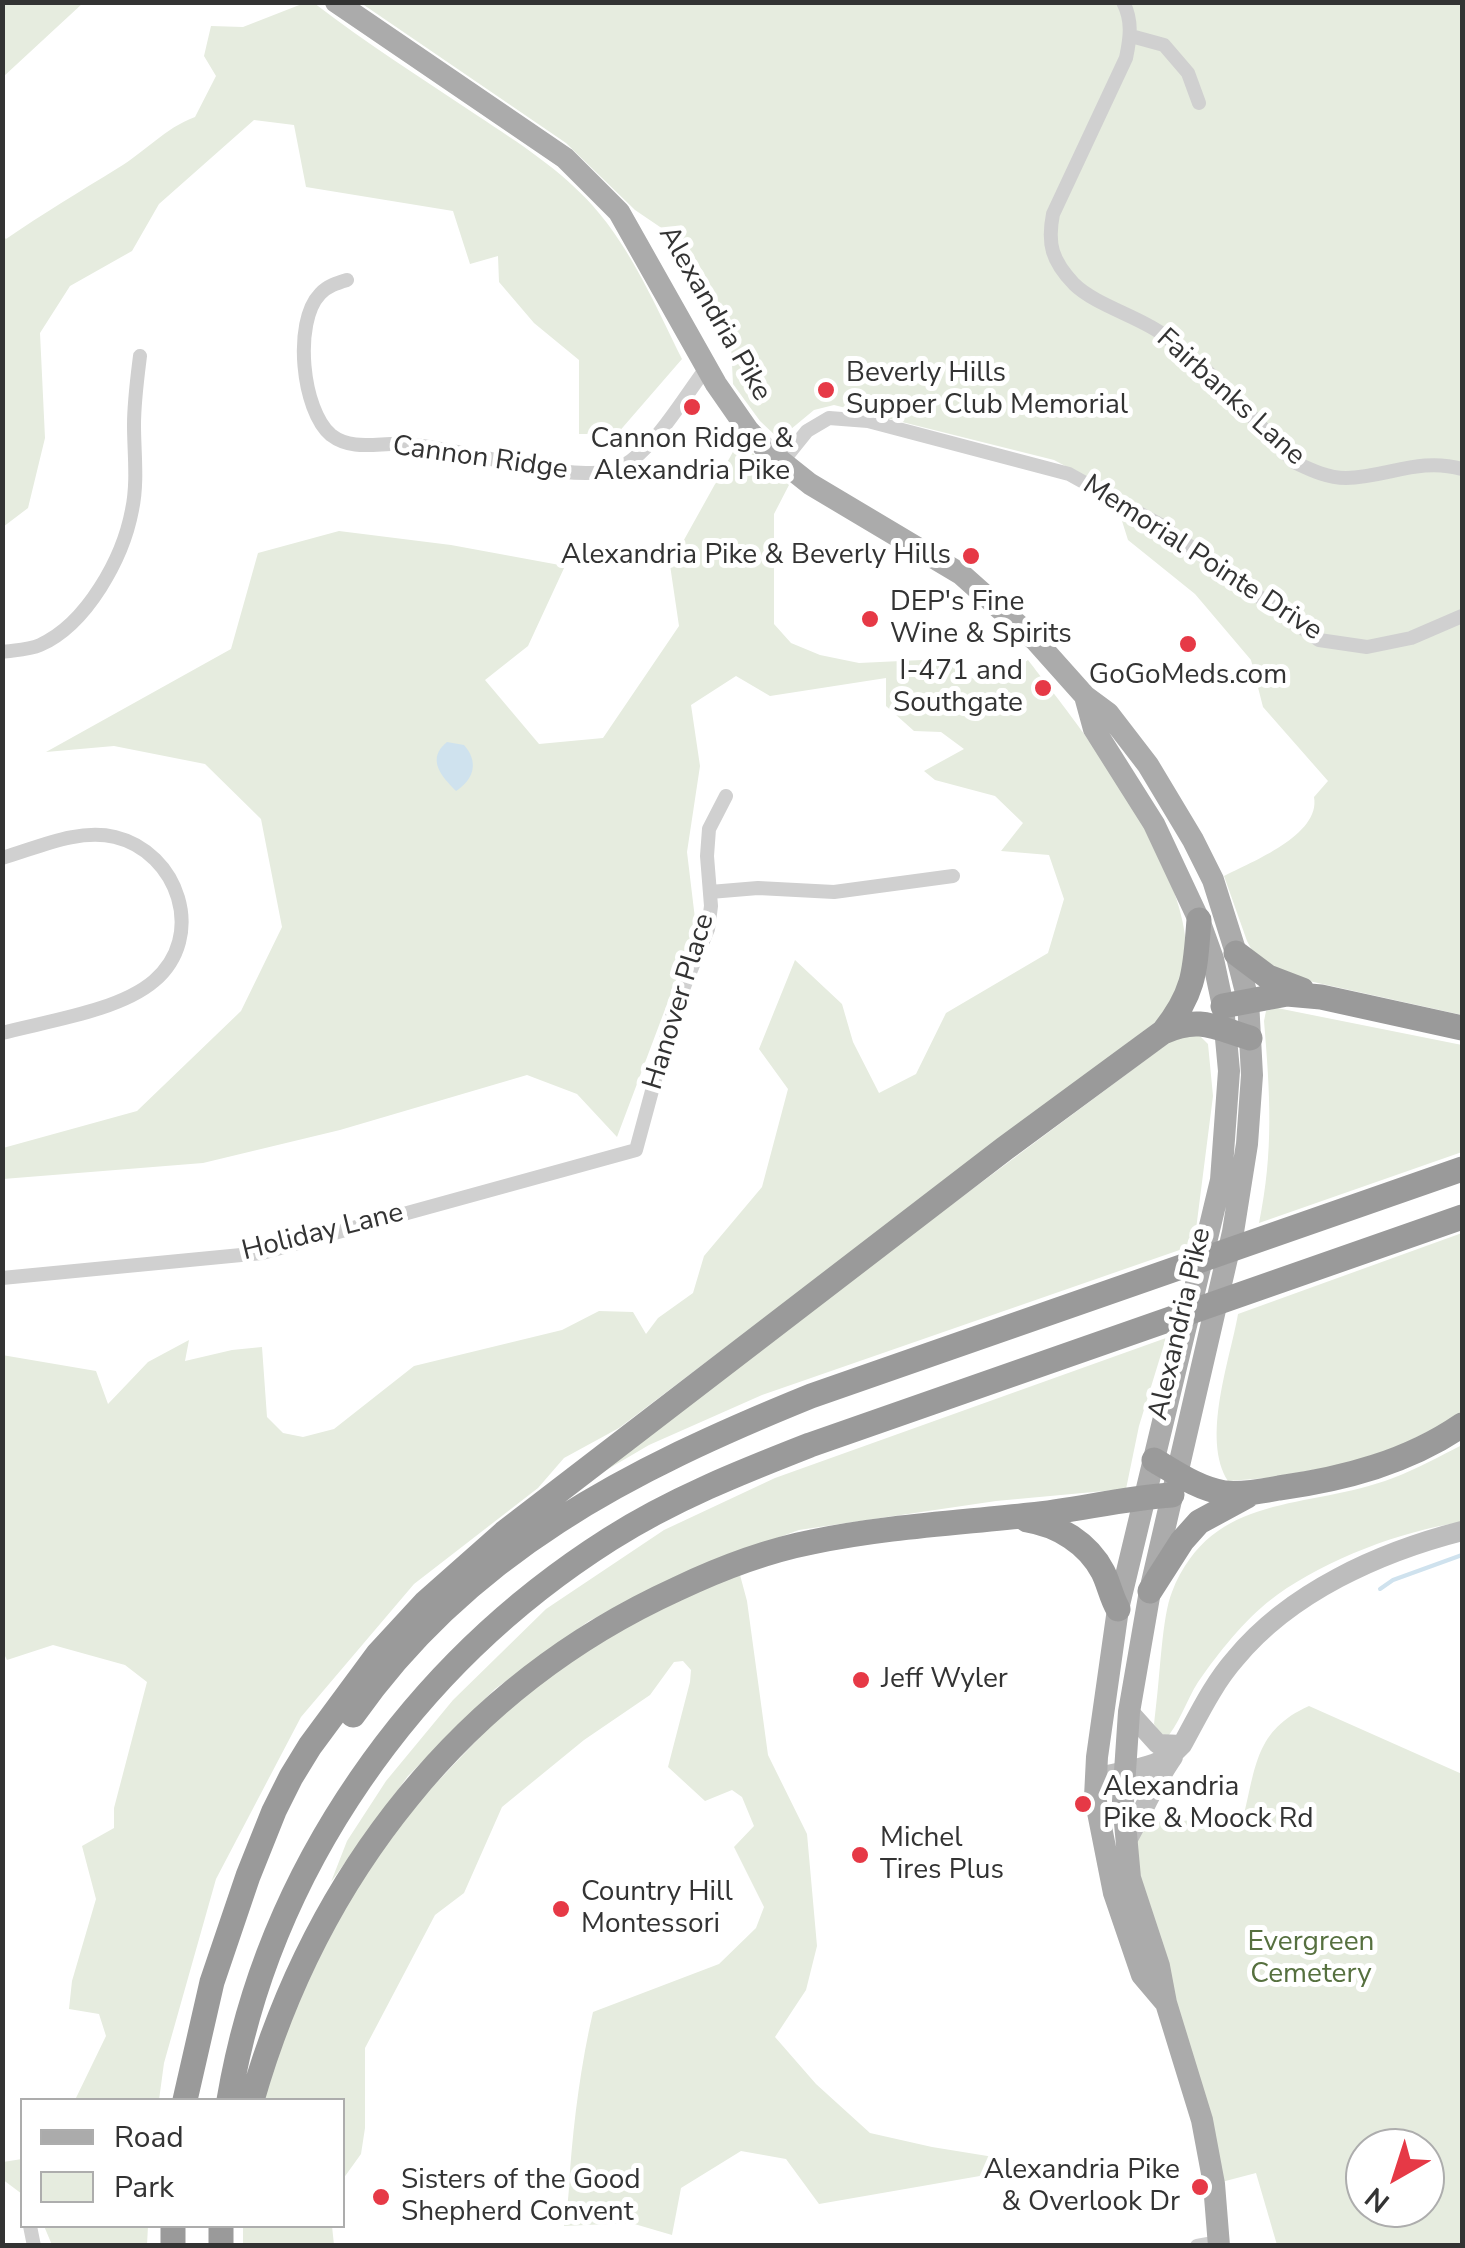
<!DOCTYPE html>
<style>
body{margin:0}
#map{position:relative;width:1465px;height:2248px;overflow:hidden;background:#fff;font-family:"Nunito Sans",sans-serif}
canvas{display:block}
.frame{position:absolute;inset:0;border:5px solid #333;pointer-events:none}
.legend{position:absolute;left:20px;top:2098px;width:325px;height:130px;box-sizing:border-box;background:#fff;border:2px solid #adadad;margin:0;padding:12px 18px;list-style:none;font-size:30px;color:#333}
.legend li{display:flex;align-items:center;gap:20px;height:50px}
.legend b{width:50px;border:2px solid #adadad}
.north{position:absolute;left:1345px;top:2128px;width:100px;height:100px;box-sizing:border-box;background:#fff;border:2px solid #adadad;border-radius:50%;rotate:219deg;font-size:28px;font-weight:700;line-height:40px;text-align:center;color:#333}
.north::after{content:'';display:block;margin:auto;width:35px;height:45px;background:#e63946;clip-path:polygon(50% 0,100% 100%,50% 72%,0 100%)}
</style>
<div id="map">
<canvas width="1465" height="2248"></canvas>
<div class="frame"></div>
<ul class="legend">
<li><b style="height:12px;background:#ababab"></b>Road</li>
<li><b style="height:28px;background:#e6ecdf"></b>Park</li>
</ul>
<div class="north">N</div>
</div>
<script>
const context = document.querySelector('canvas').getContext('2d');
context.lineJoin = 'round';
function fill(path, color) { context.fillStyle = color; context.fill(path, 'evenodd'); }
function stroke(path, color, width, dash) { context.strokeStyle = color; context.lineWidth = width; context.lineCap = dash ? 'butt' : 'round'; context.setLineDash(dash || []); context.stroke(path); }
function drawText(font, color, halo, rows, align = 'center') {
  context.font = font + ' "Nunito Sans",sans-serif'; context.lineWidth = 10; context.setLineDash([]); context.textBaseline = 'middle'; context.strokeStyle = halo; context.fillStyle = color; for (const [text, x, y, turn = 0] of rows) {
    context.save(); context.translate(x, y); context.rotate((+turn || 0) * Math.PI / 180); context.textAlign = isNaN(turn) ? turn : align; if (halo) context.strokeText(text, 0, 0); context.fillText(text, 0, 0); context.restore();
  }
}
fill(new Path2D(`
 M3,2H83V3L3,77Z
 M307,2L314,3C367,44 423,79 478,116C519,143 561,170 593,206C632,250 656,307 682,359L617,434H579V360L534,323L499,282L498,256L470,264L453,211L306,187L294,125L254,120L159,204L132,251L70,286L40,333L45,438L28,508L3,527V236L6,239C44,213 79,192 118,168C145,152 165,128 195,117L216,76L204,56L211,26L243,27Z
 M361,3H1462V1015L1282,975L1257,960L1247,941L1224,876C1251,862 1321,835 1314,797L1328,781L1263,707L1251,660L1195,594L1128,540L1117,505L1116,493L1054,460L834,405L814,410L779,439L760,421L733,384L731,345L715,293L688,246L635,210L566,143Z
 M739,441L789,485L774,514V624L791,643L820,655L859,663L943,659L980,683L1017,668L1028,660C1084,733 1223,902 1178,999C1174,1007 1163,1014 1157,1021L619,1428L564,1458L538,1488L414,1584L301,1717L216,1879L164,2063L159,2100H75L106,2036L99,2014L69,2009L72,1981L96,1899L82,1846L114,1828V1808L147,1682L125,1665L53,1645L7,1660L3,1652L2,1355L96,1371L108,1404L148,1362L189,1340L185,1361L232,1350L262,1347L267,1417L283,1433L303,1437L334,1429L414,1366L562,1330L599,1311L633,1312L646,1334L658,1318L693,1293L704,1256L762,1187L788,1089L759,1049L795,960L842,1004L853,1042L879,1093L916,1074L946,1013L1048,953L1064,899L1049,855L1001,851L1023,823L995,796L935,780L924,771L964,749L941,732L914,731L886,706V678L770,696L736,676L691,705L700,766L687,852L696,927L617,1137L577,1094L527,1075L340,1130L203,1163L3,1179V1148L137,1111L241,1011L282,927L261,819L205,764L114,746L46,752L231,649L258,553L339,531L451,545L565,566L528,646L485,680L539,744L603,738L679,626L670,565Z
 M1277,1008L1462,1045V1152L1259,1223C1274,1151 1270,1093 1264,1021L1266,1011Z
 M1197,1033L1208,1044L1213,1096L1194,1245L762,1395L649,1445L557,1499L1179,1035Z
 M1462,1233V1415L1370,1460L1267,1478L1228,1481C1201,1439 1230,1360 1238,1314Z
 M1166,1338L1139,1426L1126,1489L996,1501L799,1530L711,1562L589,1621L495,1689L408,1776L331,1882L347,1841L386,1781L453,1700L546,1609L664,1530L775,1478Z
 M1462,1445V1522C1401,1531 1327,1559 1277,1595C1249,1615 1223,1647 1203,1675C1189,1693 1183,1716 1169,1735L1161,1734L1154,1724L1156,1706C1160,1677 1162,1616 1172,1592C1213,1490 1307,1511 1393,1478C1417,1469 1440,1456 1462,1445Z
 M740,1575L747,1601L768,1755L807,1834L817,1946L806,1990L775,2037L816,2084L870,2133L932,2147L1043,2165L819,2204L786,2159L741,2151L681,2188L672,2235L631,2223L564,2226C568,2207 569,2190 570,2171C574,2118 581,2064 593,2012L719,1964L756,1928L764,1907L734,1847L754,1826L742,1797L732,1790L705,1801L668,1767L690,1682L691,1670L683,1661L674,1662L650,1695L584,1740L502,1807L464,1893L435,1915L365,2048V2128L361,2154L343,2179L342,2100H262L309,1972L386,1836L514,1701L598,1641L662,1605Z
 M1309,1706L1462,1774V2245H1277L1256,2173L1214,2184L1130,1878L1138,1822L1243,1819C1256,1767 1255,1730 1309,1706ZM1365,2148H1425V2208H1365Z
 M22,2159V2194L2,2179L3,2162Z
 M44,2226H148L147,2245H52Z
 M243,2226H332L334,2245H243Z`), '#e6ecdf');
fill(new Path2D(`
 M447,742L464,745C479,762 474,779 456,791C441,776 426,759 447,742Z`), '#cfe2ee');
stroke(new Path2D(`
 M1380,1589L1393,1580L1462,1555`), '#cfe2ee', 4);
stroke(new Path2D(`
 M1123,2C1133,21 1130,39 1126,58L1053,214C1047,244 1052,261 1074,284C1094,304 1137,316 1161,333C1211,369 1252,417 1294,462C1311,470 1327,478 1346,478C1388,477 1419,457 1462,469
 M1131,36L1164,45L1188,73L1199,103
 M347,280C337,283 327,286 320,294C293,322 302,411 331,435C353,452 380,442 405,444C465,449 525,472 586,473C598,473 613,472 623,466C656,447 684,397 707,367
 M782,462L807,431L829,418L868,421L1069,474L1159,524L1319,640L1367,647L1411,638L1462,616
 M2,652C15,650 29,650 40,645C87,624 123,558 132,510C138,482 134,453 134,425C134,402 137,380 140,356
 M2,858C37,848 78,828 115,837C178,852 207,936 154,981C119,1011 47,1021 2,1033
 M710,892L758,888L834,892L953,876
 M2,1278L262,1253L636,1150L673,1013L708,929L711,906L707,856L709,829L726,796
 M30,2226L34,2246
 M1197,2246L1219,2242`), '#d0d0d0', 14);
stroke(new Path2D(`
 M1129,1712L1158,1744L1182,1745
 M1096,1778C1126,1769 1160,1770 1182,1745C1198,1716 1213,1684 1235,1659C1290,1592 1380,1552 1462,1531
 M1126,1842C1143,1813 1152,1787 1173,1757`), '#bdbdbd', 20);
stroke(new Path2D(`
 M336,2L565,158L619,212L716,384L748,430L766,449L810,484L961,574L1035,640L1085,696L1108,713L1148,765L1193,840L1213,880L1236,953L1248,1000L1250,1038L1252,1075L1247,1144L1233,1232L1150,1591L1129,1712L1123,1801L1130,1878L1159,1966L1166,2003L1202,2120L1214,2184L1219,2246
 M1085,696L1094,729L1154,824L1199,920L1213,959L1223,1006L1229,1071L1221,1180L1118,1609L1097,1757L1095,1797L1114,1893L1142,1975L1164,2001`), '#ababab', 22);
stroke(new Path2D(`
 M1236,953L1268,977L1302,990
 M1223,1006L1287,994L1321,997L1462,1028
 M1164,1031C1196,991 1195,968 1199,920
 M1154,1460C1176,1473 1199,1489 1225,1493C1242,1495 1262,1491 1279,1488C1344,1479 1408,1462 1462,1425
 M1027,1520C1058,1525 1088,1543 1103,1572C1109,1584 1111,1597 1118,1609
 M1150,1591L1182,1541L1199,1522L1247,1496
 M353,1715C468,1551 631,1469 811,1396L1462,1169
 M185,2100L212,1982L248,1876L274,1811L291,1777L310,1746L378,1654L426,1602L504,1533L1004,1149L1163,1032C1199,1016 1214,1027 1250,1038
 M229,2100C268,1869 413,1664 610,1539C673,1499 741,1472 810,1445L1462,1217
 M252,2100C316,1876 462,1687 677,1589C719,1569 766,1551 812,1542C884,1527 957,1523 1030,1515C1078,1510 1124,1498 1172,1495
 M173,2226V2246
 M221,2226V2246`), '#9a9a9a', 25);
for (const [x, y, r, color] of [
 [826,390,10,"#e63946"],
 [692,407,10,"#e63946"],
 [971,556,10,"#e63946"],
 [870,619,10,"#e63946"],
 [1188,644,10,"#e63946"],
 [1043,688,10,"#e63946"],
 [861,1680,10,"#e63946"],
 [1083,1804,10,"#e63946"],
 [860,1855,10,"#e63946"],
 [561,1909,10,"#e63946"],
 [1200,2187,10,"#e63946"],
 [381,2197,10,"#e63946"]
]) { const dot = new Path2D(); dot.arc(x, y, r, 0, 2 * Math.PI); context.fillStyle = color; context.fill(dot); stroke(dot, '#fff', 4); }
drawText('28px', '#333', '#fff', [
 ["Alexandria Pike",714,314,60],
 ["Fairbanks Lane",1230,398,42],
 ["Cannon Ridge",480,459,8],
 ["Memorial Pointe Drive",1202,559,33],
 ["Hanover Place",680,1002,-73],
 ["Holiday Lane",323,1233,-14],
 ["Alexandria Pike",1181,1324,-77]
]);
drawText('28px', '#333', '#fff', [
 ["Beverly Hills",846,374],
 ["Supper Club Memorial",846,406],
 ["Cannon Ridge &",692,440,"center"],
 ["Alexandria Pike",692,472,"center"],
 ["Alexandria Pike & Beverly Hills",951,556,"right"],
 ["DEP's Fine",890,603],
 ["Wine & Spirits",890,635],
 ["I-471 and",1023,672,"right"],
 ["Southgate",1023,704,"right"],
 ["GoGoMeds.com",1188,676,"center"],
 ["Jeff Wyler",881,1680],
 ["Alexandria",1103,1788],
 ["Pike & Moock Rd",1103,1820],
 ["Michel",880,1839],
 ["Tires Plus",880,1871],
 ["Country Hill",581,1893],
 ["Montessori",581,1925],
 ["Alexandria Pike",1180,2171,"right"],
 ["& Overlook Dr",1180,2203,"right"],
 ["Sisters of the Good",401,2181],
 ["Shepherd Convent",401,2213]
], 'left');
drawText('28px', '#56703f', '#fff', [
 ["Evergreen",1311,1943],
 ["Cemetery",1311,1975]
]);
</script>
